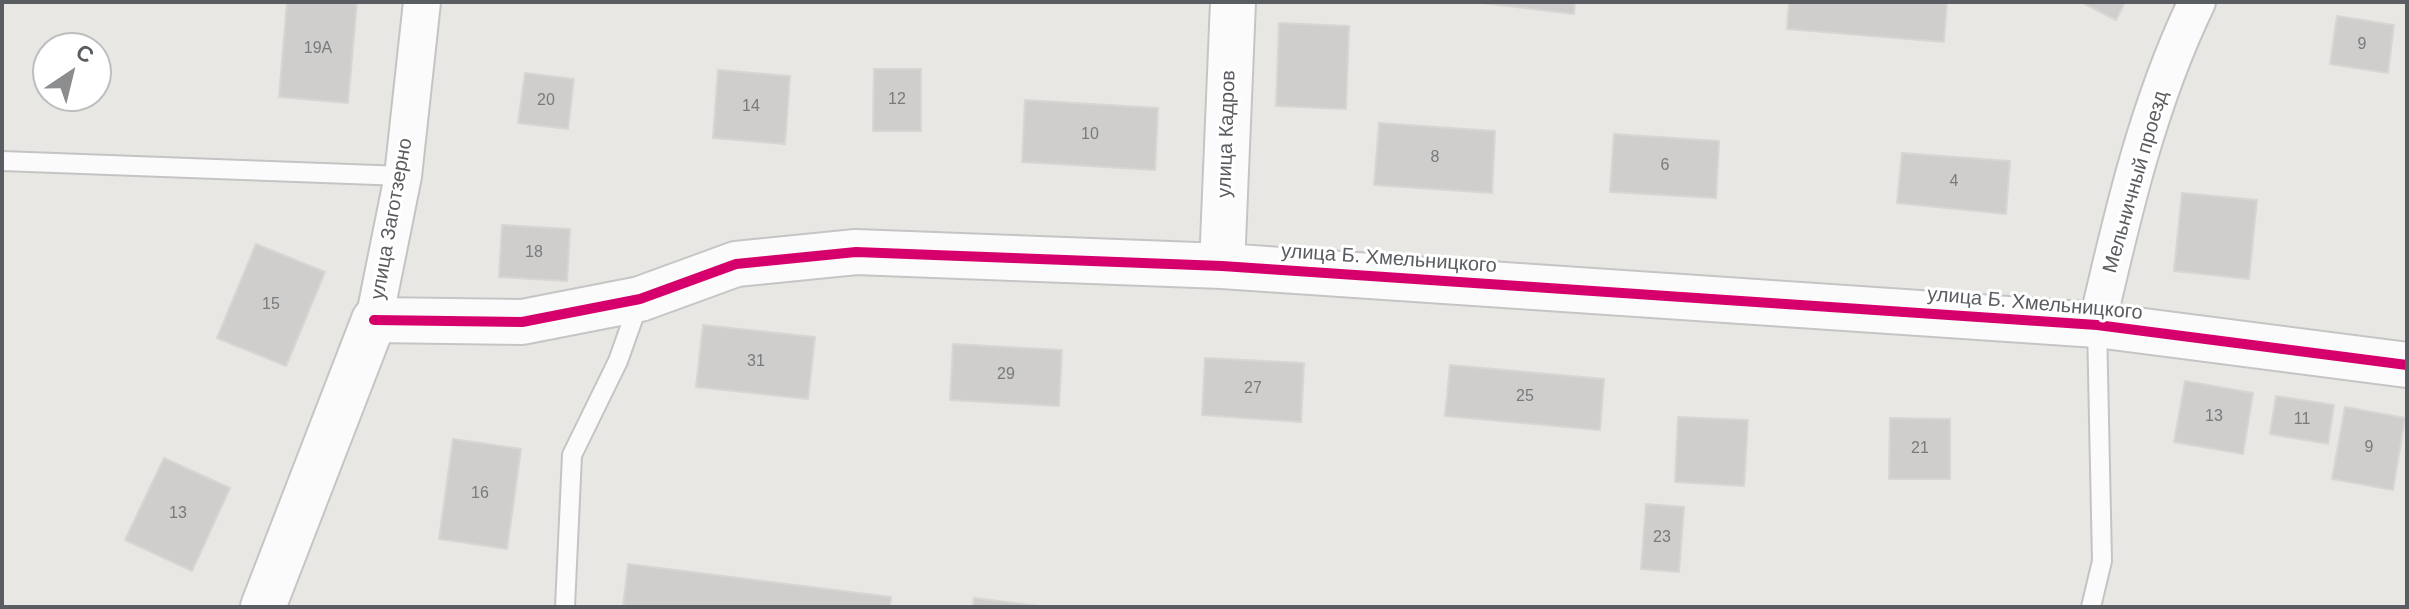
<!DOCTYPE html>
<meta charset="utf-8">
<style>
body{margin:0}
#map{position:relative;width:2409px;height:609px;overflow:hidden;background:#e8e7e3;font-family:Helvetica,sans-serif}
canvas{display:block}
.frame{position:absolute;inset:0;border:4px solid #595c60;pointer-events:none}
.north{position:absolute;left:32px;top:32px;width:80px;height:80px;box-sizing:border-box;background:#fff;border:2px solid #bdbebf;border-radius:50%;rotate:35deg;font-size:22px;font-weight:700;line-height:32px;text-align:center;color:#595c60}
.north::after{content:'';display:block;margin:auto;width:28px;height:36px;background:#8b8d8e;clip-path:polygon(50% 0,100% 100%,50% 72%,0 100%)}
</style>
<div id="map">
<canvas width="2409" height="609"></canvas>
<div class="frame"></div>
<div class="north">С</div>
</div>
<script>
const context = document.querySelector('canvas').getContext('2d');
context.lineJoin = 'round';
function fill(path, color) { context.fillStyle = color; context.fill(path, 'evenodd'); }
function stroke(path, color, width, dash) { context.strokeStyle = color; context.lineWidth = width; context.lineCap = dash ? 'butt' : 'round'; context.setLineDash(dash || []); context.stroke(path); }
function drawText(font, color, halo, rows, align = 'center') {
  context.font = font + ' Helvetica,sans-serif'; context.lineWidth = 6; context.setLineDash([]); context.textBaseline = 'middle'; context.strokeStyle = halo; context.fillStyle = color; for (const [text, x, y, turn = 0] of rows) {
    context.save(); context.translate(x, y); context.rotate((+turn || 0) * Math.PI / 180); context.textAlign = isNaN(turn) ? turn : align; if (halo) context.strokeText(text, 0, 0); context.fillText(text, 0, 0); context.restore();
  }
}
const building = new Path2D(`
 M287,2H357L348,103L279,97Z
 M1474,2H1575L1574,14Z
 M1789,2H1947L1944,42L1787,29Z
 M2081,2H2125L2116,20Z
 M2337,16L2394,25L2388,73L2330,64Z
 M1279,23L1349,26L1346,109L1276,106Z
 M874,69H921V131H873Z
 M718,70L790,76L785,144L713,138Z
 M525,73L574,79L568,129L518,123Z
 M1025,100L1158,108L1155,170L1022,162Z
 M1379,123L1495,131L1492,193L1374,185Z
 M1614,134L1719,141L1716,198L1610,192Z
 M1902,153L2010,161L2006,214L1897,203Z
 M2182,193L2257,200L2249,279L2174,271Z
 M502,225L570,229L567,281L499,277Z
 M256,244L325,272L286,366L217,338Z
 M703,325L815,337L808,399L696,387Z
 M953,344L1062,350L1059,406L950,400Z
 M1205,358L1304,363L1301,422L1202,415Z
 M1450,365L1604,379L1600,430L1445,416Z
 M2185,381L2253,393L2243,454L2174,442Z
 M2276,396L2334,405L2328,444L2270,434Z
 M2345,407L2405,418L2393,490L2332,479Z
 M1678,417L1748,420L1744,486L1675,482Z
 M1890,418L1950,419V479H1889Z
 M453,439L521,449L507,549L439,539Z
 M164,458L230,488L192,571L125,540Z
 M1646,504L1684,507L1679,572L1641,569Z
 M628,564L891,597L890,607H623Z
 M974,598L1047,607H973Z`);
fill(building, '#cfcecc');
stroke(building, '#d8d6d2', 2);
const lane = new Path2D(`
 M2,161L403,176
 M565,607L572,455L618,361L639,302
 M2091,607L2102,561L2097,325`);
const street = new Path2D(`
 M374,320L403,176L422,2
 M2097,325C2122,216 2148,103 2197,2`);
const secondary = new Path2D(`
 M1222,266L1233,2
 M263,607L374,320L522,322L640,299L736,264L856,252L1222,266L2097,325L2407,365`);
stroke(lane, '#c4c4c4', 22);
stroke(street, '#c4c4c4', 40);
stroke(secondary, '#c5c5c5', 48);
stroke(lane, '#fcfbfb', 18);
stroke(street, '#fcfbfb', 36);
stroke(secondary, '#fcfbfb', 44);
stroke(new Path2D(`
 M374,320L522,322L640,299L736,264L856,252L1222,266L2097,325L2407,365`), '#d6006c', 10);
drawText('16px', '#787a7c', null, [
 ["9",2362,45],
 ["19А",318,49],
 ["12",897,100],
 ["20",546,101],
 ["14",751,107],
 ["10",1090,135],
 ["8",1435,158],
 ["6",1665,166],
 ["4",1954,182],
 ["18",534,253],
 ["15",271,305],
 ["31",756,362],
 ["29",1006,375],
 ["27",1253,389],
 ["25",1525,397],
 ["13",2214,417],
 ["11",2302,420],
 ["9",2369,448],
 ["21",1920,449],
 ["16",480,494],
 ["13",178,514],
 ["23",1662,538]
]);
drawText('20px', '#595c60', '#fff', [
 ["улица Кадров",1227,134,-88],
 ["Мельничный проезд",2136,182,-74],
 ["улица Заготзерно",392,219,-80],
 ["улица Б. Хмельницкого",1389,259,4],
 ["улица Б. Хмельницкого",2035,304,5]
]);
</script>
